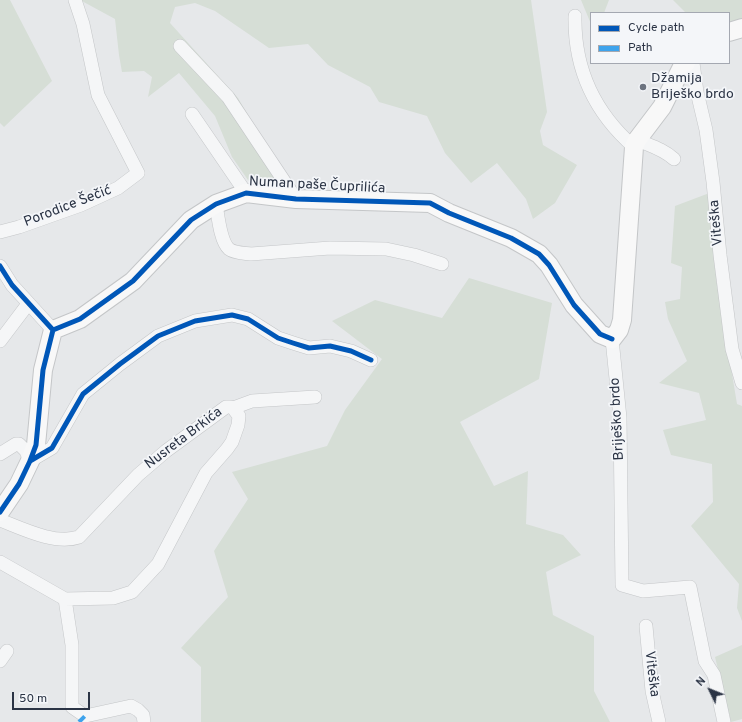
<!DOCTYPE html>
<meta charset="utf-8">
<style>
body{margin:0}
#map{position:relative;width:742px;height:722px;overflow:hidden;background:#e6e8ea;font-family:Overpass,sans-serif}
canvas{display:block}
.legend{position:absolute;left:590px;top:12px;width:140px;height:52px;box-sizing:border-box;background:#f4f6f9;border:1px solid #a4a8b1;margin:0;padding:5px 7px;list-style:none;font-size:12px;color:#2b3445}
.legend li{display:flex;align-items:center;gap:8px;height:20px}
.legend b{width:20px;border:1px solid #a4a8b1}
.north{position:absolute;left:690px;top:670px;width:40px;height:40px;-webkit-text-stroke:3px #f4f6f9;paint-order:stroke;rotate:313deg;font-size:11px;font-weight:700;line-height:16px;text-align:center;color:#2b3445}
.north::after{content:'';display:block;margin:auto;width:14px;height:18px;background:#2b3445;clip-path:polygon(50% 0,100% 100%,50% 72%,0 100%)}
.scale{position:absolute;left:12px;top:692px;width:78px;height:18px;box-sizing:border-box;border:2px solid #2b3445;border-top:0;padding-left:5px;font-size:12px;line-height:14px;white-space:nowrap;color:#2b3445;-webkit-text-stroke:3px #f4f6f9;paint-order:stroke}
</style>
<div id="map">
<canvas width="742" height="722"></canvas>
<ul class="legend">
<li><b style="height:5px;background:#0057b8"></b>Cycle path</li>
<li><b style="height:5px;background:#3ea3ec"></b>Path</li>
</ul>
<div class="north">N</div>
<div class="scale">50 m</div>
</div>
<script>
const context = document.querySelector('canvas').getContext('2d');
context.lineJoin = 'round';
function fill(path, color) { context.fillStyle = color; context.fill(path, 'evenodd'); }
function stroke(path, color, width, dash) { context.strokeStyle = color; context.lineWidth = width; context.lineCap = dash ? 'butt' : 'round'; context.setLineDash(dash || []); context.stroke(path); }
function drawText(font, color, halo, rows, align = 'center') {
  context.font = font + ' Overpass,sans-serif'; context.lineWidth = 3.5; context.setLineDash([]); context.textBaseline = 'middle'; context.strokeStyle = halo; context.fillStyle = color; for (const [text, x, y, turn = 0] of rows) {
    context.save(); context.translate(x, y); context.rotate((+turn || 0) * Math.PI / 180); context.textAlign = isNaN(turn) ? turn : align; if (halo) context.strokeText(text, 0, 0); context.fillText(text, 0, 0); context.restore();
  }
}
fill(new Path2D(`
 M0,0H10L52,81L4,127L0,123Z
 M80,0H531L547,112L540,131L543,145L577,165L555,203L533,219L526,199L497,163L471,183L445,153L427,116L379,102L370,87L328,65L308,44L269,48L215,11L195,3L175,7L170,23L238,98L294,194L255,190L232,157L215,116L179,73L148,97L152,77L144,71L122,72L119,55L115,19Z
 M581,0H609L604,13H591V24Z
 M673,0H742V29L729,31V13H686Z
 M720,189L710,219L717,284L737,404L742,406V621L737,608L739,584L691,526L713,502L712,464L671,455L663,430L706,420L699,393L659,383L687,361L668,319L665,302L680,299L682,267L671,263L675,206Z
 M469,278L552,303L539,379L460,422L494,486L528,471L526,524L563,535L581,555L546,572L553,615L594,636V691L610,722H201V667L181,648L228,597L214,551L248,499L232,472L327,446L345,410L382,359L332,321L375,300L442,318Z
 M742,645V719L731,722L715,657Z`), '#d6ded6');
const street = new Path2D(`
 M575,16C574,69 594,112 634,147
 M180,46L228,97L296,199
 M693,63L697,92L706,130L713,182L720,255L732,349L742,383
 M192,114L246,193
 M637,140C651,146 663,149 674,159
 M216,204C218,215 220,241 229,249C234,253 244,253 251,254L330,248L386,249L414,255L442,264
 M0,232L19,227L81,205L118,188L138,173L98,95L83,24L75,0
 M0,266L12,285L53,330
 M612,339L620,418L622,585L643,591L690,587L705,661L714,675L724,722
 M0,341L28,304
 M233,408L252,401L315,397
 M0,454L16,444H19L26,451L30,461L52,448L83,394L120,364L158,336L195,321L232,315L248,319L278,338L293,343L309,348L330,346L351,351L371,360
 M0,520C23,529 55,545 79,537L138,475L166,451L226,407H230L233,408L239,416L238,425L232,442L227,449L206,473L158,564L132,592L113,598L65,599
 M0,562L65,599L72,645V707L85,716L131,706L138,710L143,715L144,722
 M646,626L652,691L659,722
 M0,661L7,651`);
const secondary = new Path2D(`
 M729,32L742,28
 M0,512L19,484L30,461L36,445L43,370L53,330L80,319L133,281L191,220L216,204L246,193L296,199L430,203L449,213L511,238L539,254L549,265L574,305L600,334L612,339L619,330L622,320L634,147L637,140L662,107L682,67L686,63`);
stroke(street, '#c4c6c8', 14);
stroke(secondary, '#c4c6c8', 20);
stroke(street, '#f5f6f7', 13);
stroke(secondary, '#f8f8f8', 18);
stroke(new Path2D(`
 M79,722L85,716`), '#3ea3ec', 4, [8, 4]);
stroke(new Path2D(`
 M0,266L12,285L53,330
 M53,330L80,319L133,281L191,220L216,204L246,193L296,199L430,203L449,213L511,238L539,254L549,265L574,305L600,334L612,339
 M30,461L52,448L83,394L120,364L158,336L195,321L232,315L248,319L278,338L293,343L309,348L330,346L351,351L371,360
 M0,512L19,484L30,461L36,445L43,370L53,330`), '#0057b8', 5);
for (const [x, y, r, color] of [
 [643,87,4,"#6c737f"]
]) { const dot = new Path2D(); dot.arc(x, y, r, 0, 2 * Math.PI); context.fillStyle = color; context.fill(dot); stroke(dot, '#f4f6f9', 1.5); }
drawText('14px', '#2b3445', '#f4f6f9', [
 ["Džamija",651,79],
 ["Briješko brdo",651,95]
], 'left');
drawText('14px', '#2b3445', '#f4f6f9', [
 ["Numan paše Čuprilića",317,186,3],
 ["Porodice Šečić",68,207,-21],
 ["Viteška",717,223,-95],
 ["Briješko brdo",618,419,-93],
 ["Nusreta Brkića",184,439,-37],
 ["Viteška",651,674,83]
]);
</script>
